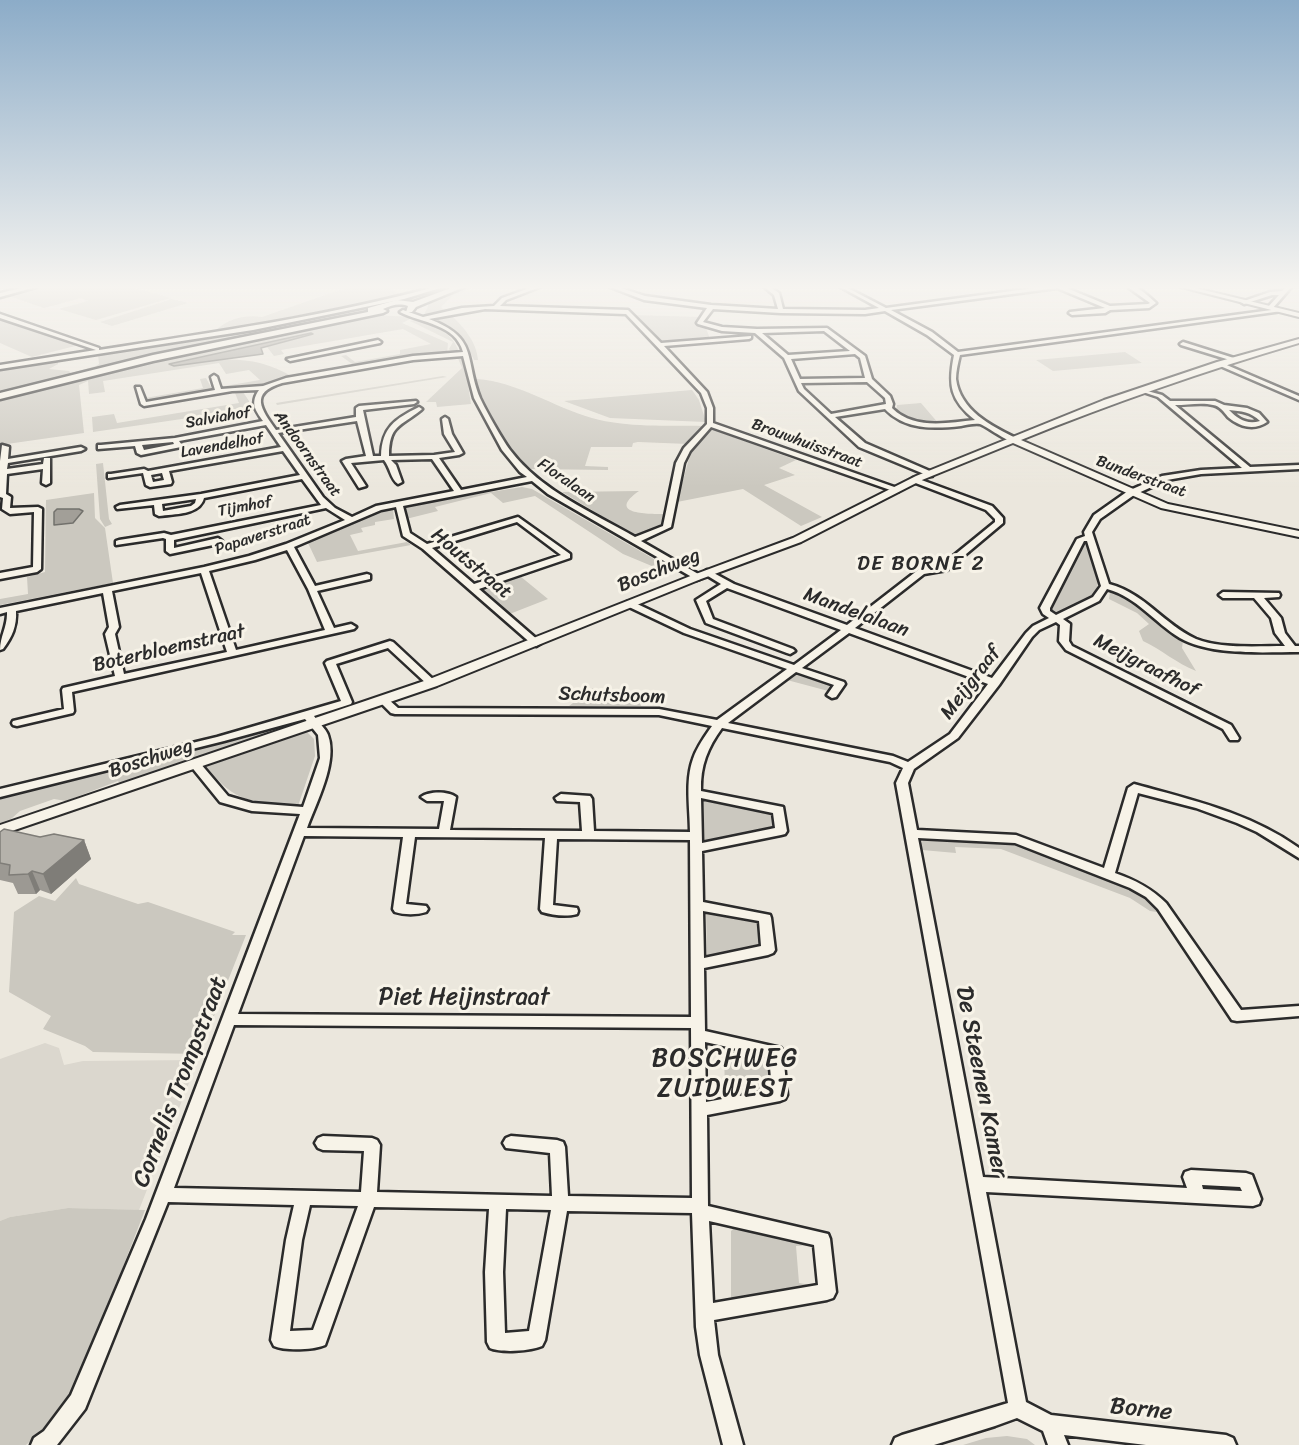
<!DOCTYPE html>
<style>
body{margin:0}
canvas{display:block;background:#ebe7dd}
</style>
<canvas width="1299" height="1445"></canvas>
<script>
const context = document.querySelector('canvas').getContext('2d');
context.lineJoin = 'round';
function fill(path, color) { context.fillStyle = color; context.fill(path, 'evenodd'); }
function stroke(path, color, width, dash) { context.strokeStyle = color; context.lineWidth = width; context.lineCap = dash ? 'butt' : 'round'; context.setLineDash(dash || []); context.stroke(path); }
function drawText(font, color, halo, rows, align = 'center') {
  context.font = font + ' Sriracha,sans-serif'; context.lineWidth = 6; context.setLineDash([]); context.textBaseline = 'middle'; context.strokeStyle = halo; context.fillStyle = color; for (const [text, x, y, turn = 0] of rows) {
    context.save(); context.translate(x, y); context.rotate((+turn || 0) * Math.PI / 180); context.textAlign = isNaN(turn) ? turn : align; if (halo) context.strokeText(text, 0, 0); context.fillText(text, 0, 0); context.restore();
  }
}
fill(new Path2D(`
 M45,1043L59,1048L64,1065L83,1061L198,1060L139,1210L68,1208L10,1217L0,1221V1059Z`), '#dbd7ce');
fill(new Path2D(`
 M46,285H130L128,286L171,298L96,320L59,309L88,301L81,298L44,308L6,295Z
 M354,285H389L384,286L402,295L214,332C226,319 245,314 262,317Z
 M475,285H482L453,295L441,307L446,312L424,315L429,304L425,302Z
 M172,299L188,303L112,326L100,322Z
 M366,307V310L134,361L0,394V369L58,359V364L49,369L69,371L71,373L96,366L99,364L98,354L101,353L239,333Z
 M448,313C462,324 477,342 478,360H474C460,329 458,335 432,318Z
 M374,315L414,317L402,323L448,343L447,354L418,356L355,366L341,356L346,355L355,362L400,354V350L431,344L403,329L281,350L284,354L274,356L267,347L312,334L311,333L169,364L174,366C218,358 253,353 293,377L275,380L258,387L221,390L219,387L260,380L249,370L226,374L219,363L103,381L105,392L89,394L88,381L79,385L84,433L0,445V397L100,372Z
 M633,315L701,317L700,322L706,328L710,339L659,343Z
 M418,319C435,326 453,333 459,352L452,353L449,349L453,342L410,321Z
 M5,320L79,345L32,357L0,343V321Z
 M1125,352L1142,363L1053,371L1036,360Z
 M457,356L462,358L465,366L471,404L437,407L436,402H426L462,368Z
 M447,377L277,405L276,403L443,376Z
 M206,378L212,389L209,392L148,402L145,398L203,388L200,379Z
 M477,379C518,382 553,407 592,418C627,428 667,425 703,426L688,444L638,442L633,443L632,447H591L585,466L608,467V470L531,469C507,448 478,412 477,379Z
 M692,390L699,400L706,422L610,418L564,401Z
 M243,392L249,401L250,409L93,432L92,417L114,414L117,423L239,403L235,393Z
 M921,403L939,424L916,423L896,413L897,405Z
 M711,429L796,460L779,468L795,475L764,485L822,517L801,526L743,489L677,502L690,455Z
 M103,463L109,519L112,524L105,527L100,519L96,464Z
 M522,487L532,489L675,571L671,574L623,554L535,496L503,503L491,493L435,507L438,511L406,519L404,506Z
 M639,491C606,514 647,514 664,514L660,528L642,536H635L562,492Z
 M94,493L95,518L105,528L113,583L0,605V599L28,594L27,577L45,572L46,500Z
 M393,509L394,519L375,522V525L361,528L363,532L350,535L358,551L407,542L411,545L317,562L308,543L365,517Z
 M1082,543H1085C1096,575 1112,589 1075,605C1067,608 1060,613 1052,612L1048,609Z
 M520,576L548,599L507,615L478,590Z
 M1110,591L1124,596L1183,641L1182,648L1196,671C1176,663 1162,650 1143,641L1139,631L1149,624L1137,613L1109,599Z
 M795,672L838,687L832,692L787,680Z
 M593,688L640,703L641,706H569Z
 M296,721L298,725L121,785L118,781L66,801L54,799L20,811L11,819L0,823V797L185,752Z
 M306,731L314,739L315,756L298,806C252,801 236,805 206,766Z
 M702,799L774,813V828L702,842Z
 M923,840L1015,845L1139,892L1146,896L1157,912L1150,911L1130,898L1001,849L955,847L956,853L922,850L921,844Z
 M76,878L79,884L138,904L148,902L235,932L232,935H246L199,1054L93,1052L85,1046L43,1029L51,1016L9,992L14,912L39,896L55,901Z
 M706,911L758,920L759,947L707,957Z
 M724,1046L768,1055L770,1087L725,1097Z
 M68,1208L145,1210L80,1378C63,1407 51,1423 26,1445H0V1221L10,1217Z
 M737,1225L810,1240L811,1245L796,1246L799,1283L817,1286L740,1303L731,1299V1231Z
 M1007,1436L1027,1439L1035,1445H963L986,1438Z`), '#cbc8bf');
const water = new Path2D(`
 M311,333L313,334L261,348L263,354L174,366L169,364Z
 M57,509H79L83,511L73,523L54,525V512Z`);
fill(water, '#a29f98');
stroke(water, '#72716c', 1.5);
const minor = new Path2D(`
 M35,285H43L0,297V293Z
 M442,285H450L404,299L253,330L0,369V365L96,350L0,318V314L99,348V350C214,332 330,316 442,285Z
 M538,285H545L506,300L500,306L628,310L661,343L751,336V338L749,339L664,346L707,392L713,408V423L900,489L899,491H893L711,427L690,451L684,463L671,527L641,541L700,575V579L697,580L548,494L532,481L403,506L410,533L427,544L518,517L570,554V558L479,589L539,641L541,643L536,646L533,645L423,549L403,536L396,507L381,510L294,547L315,586L367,574L370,575V579L317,591L334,628L351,624L356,627L354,629L72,692L74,711L73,713L17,726L13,725L12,723L13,721L64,709L62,690L63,688L115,676L105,634L109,627L103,593L16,611C17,626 12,637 3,649L0,650C0,637 7,627 7,614V612L0,614V608L204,567L249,556L286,544L345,520L326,508L174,540V548L218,538L222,541L218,544L170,554L166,551V539L163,538L116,545V541L119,540L164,533L171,535L321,505L302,479L204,498C200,515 174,514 159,516L155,514L154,505L117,509L116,507L120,505L201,494L300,475L283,451L169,471L172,482L171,484L150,487L146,485L143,473L108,478V474H111L144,469L148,471L281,447L266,425L179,441L182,445L181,447L141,455L137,453L135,446L98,449V445H101L175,438L263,421C255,410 250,403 259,390L232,391L144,406L141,404L136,387H140L146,402L215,390L211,377L214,375L217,377L221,389L263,386L286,378L413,356L463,352C456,324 421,323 400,312L403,310L423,317L462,308L494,306L502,298ZM485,309L626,314L701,393L707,408V424L684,448L676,463L663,526L635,537C592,512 541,491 510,450C502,439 486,411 480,398C464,358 479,338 429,319ZM463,356L474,398L502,450L520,472L527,477L461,490L439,458L459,455L463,453L452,434L448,419L445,417L442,419L444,434L455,452L434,455L389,456C389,425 400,427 421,410L422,409L419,407C395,419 382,427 381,456H373L363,410L414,404L417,402L416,401L359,406L356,408V417L276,430C261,409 249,393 282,383L413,360ZM357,421L366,456L346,459L342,461L359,488L366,486L351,463L384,460C390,467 391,480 398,484L402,482L396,465L391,460L432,459L454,491L376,506L352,517L335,508L323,497L278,433ZM173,442L174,444L144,450L142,445ZM162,473L164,480L153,482L151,475ZM196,499L195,503L191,506L163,511L162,504ZM517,522L561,555L474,584L432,548ZM287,550L308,589L325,630L236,650L209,571L255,560ZM201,573L227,652L124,674L115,634L119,627L112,591Z
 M605,285H612L645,296L711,305L778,309L774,295L762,285H767L779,293L783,309L865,310L879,308L837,285H842L886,308L1056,285H1070L1064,287L1110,306L1148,304L1150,303L1125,285C1137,284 1147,295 1156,303L1149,308L1110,310L1105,313L1072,315L1069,313L1070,312L1105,308L1057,288L891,310L932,332L958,352L1279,309L1282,311L960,355C958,363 956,371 956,379C960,410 991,426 1016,438L1017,440L1013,442C1003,439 986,426 980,424C974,423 966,425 961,426C933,429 905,430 885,409L835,417L865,443L932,472V476H929L859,447L799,391L784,358L755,333L722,331L698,324L697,323L707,308L644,300ZM713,309L781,313L865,314L885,311L927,335L954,355C948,385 950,400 975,420C947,423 914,430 892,408L893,404L890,396L872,379L865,356L827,328L757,329L722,327L703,322ZM824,331L850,351L788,355L762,333ZM855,354L860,358L865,378L800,379L791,359ZM867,382L885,398L886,404L831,414L804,389L801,383Z
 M1287,285H1293L1272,309L1267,308L1279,295H1272L1244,304L1241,302L1270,292L1282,291Z
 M378,340L381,342L380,343L290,361L287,359Z
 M1183,342L1237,359L1238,360L1233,361L1181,345L1180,344Z
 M1218,363H1222L1299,396V400L1218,365Z
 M1140,389L1162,395L1170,401H1215L1224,405L1247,408L1259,413L1267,422C1254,431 1240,427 1228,417C1224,412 1220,406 1213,405C1202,402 1187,405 1175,405L1250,467L1299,465V469L1201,474L1167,480L1134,495L1100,519L1092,532L1109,584C1146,594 1163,624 1196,639C1220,649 1259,646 1285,646L1275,633L1271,618L1254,598H1223L1219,595L1223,592L1279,593L1280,595L1279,597L1264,598L1281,618L1285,633L1295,646H1299V652C1263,652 1212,656 1180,638C1155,623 1137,597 1107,589L1099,601L1063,619L1070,624L1069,641L1072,646L1231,725L1239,738L1238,740H1230L1223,729L1066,650L1059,641L1060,625L1056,622L1039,630L1032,637L999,685L958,738L914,769L908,783L917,830L1016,835L1104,868L1128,788L1134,784C1192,800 1250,813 1299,848V858L1257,832L1237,823L1196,808L1138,793L1115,873C1135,880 1151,888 1166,903L1241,1010L1299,1006V1016L1237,1021L1232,1020L1158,909L1146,897L1130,888L1015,843L918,838L983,1177L1187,1188L1183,1177L1185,1172L1191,1170L1246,1173L1252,1175L1261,1199L1259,1204L1253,1206L986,1192L1026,1402L1051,1415L1226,1435L1233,1438L1236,1445H1146L1064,1435L1068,1445H1048L1043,1431L1017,1418L995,1426L934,1445H892L895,1438L902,1435L1008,1403L896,783L903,768L890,762L722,728C708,747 700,766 701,791L783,807L787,831L785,834L781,835L702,851L703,902L770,915L771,918L775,950L773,953L768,955L704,968L705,1031L781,1048L783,1052L787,1095L785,1099L780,1101L707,1115L708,1206L828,1234L830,1239L836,1292L833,1298L827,1300L714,1320L718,1355L743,1445H723L700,1355L696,1327L692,1213L567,1211L545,1340L542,1346C531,1351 501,1353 490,1348L487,1342L485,1272L489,1209L374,1207L325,1345C314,1350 285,1351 274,1346L271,1340L286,1240L294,1205L168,1202L85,1409L57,1445H31L34,1438L44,1431L71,1395L146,1219L300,814L252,811L220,802L190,765L196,762L200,763L228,796L252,803L303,807L320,758L318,735L305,719L224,741L0,797V789L217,737L341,701L325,663L327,661L390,641L393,642L437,683L432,686L428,685L388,648L336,664L352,702L351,704L314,716C318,722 326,729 328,735C338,762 316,803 307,828L439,829L444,801H427L421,797C429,791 448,791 456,797L450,830L582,831L580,802L557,801L555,798L561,794L590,796L592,799L594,831L690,832C690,809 685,781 693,759C697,747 705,736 712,726L659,715L395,714L391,713L379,701L384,698L388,699L398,708L659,709L717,720L787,669L684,633L627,606L625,604L627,602H633L690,629L794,665L841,630L727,588L706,601L713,619L793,649L795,651L790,654L787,653L706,623L696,600L721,584L703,573L707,570L710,571L734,584L847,625L918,570L941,566L995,522V519L986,510L913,482V478H916L992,506L1003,518V523L947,570L924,574L855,628L992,678L1026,633L1033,626L1049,618L1043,614L1040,608L1077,539L1085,536L1084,532L1094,515L1128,491L1162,476L1201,470L1242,468L1158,397L1140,391ZM1229,410C1241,411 1251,412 1260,421C1247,425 1238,419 1229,410ZM1084,541H1087L1101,586L1093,597L1056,615L1050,611V608ZM849,633L988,684L950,734L908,762L893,756L728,723L796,672L834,685L827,695L832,698L836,697L845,684L844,682L802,668ZM701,798L773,813L775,828L702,843ZM304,836L403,837L393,909L395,912C404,915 417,915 426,912L428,909L426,906L406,904L415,837L545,838L540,909L542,912C552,915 566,917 577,914L578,911L577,908L553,905L557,839L690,840L691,1017L238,1014ZM703,911L759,921L761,946L704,958ZM234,1025L691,1028L692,1198L568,1196L565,1147L563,1142L557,1140L511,1136L506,1138L503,1143L506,1148L550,1153L552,1196L377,1192L380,1145L377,1140L372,1138L323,1136L318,1138L315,1143L318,1148L323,1150L364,1151L361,1192L174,1188ZM705,1042L769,1056L772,1090L706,1102ZM1202,1185L1240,1187L1242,1191L1203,1189ZM310,1205L358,1206L313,1330L290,1331L302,1240ZM506,1209L551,1210L529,1331L505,1333L503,1272ZM709,1221L814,1245L818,1285L713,1303Z
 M2,445L9,447L8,459L81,447L85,449L81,451L8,463L7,469L43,464L44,458H50V483L46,485L42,483L43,469L7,474L6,494L11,497L10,508L38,507L42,509L41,569L37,572L0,579V573L33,567L34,512L10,514L2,509L3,498L0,497V461Z`);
const tertiary = new Path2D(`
 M1173,285H1183L1299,313V317Z
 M1299,339V343C1204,371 1112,403 1021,440L1168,504L1299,531V537L1161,508L1013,443L922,480L801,542L701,579L437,686L0,835V825L427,680L693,575L793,538L916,476L1104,400L1217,362Z`);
const secondary = new Path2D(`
 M459,285H469L416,307L412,312H406L408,306C399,303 392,305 383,309L387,311L383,313L153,361L0,399V393L153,355L368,312V308L397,300L413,302Z`);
stroke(minor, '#2b2b2b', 5);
stroke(tertiary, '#2b2b2b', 4);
stroke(secondary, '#2b2b2b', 5);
fill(minor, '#f7f3e8');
fill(tertiary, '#f7f3e8');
fill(secondary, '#f7f3e8');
fill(new Path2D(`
 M0,832L40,837L84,840L91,859L51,894L40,890L36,894H18L13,883L0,880Z`), '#9c9993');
fill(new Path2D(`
 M84,840L91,859L51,894L43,874Z
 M32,871L40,890L36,894L28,874Z`), '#7f7d78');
const building = new Path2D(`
 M4,829L40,837L54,834L84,840L43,874L32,871L28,874L9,875L10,865L0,863V832Z`);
fill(building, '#b5b2ab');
stroke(building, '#7f7d78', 1.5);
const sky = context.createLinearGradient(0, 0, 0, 487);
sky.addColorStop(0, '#8cacc8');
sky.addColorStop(0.59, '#f6f4f0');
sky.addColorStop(1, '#f6f4f000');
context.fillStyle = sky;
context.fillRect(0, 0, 1299, 487);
drawText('16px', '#2b2b2b', '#f7f3e8', [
 ["Salviahof",218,418,-10],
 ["Brouwhuisstraat",807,444,20],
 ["Lavendelhof",222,446,-10],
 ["Andoornstraat",307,454,54],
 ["Bunderstraat",1141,477,20],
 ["Floralaan",566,481,34],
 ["Tijmhof",245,507,-11],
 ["Papaverstraat",263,535,-18]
]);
drawText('20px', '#2b2b2b', '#f7f3e8', [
 ["Houtstraat",471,564,40],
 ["Boschweg",659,571,-22],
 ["Mandelalaan",856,613,20],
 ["Boterbloemstraat",169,649,-13],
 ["Meijgraafhof",1146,666,27],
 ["Meijgraaf",971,683,-53],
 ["Schutsboom",612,696,2],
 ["Boschweg",151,759,-18]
]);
context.letterSpacing = '1.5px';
drawText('21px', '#2b2b2b', '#f7f3e8', [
 ["DE BORNE 2",921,565]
]);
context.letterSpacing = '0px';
drawText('24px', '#2b2b2b', '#f7f3e8', [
 ["Piet Heijnstraat",464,998],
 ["Cornelis Trompstraat",181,1082,-69],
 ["De Steenen Kamer",981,1082,79],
 ["Borne",1141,1410,6]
]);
context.letterSpacing = '1.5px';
drawText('26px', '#2b2b2b', '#f7f3e8', [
 ["BOSCHWEG",725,1059],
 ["ZUIDWEST",725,1089]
]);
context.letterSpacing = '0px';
</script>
